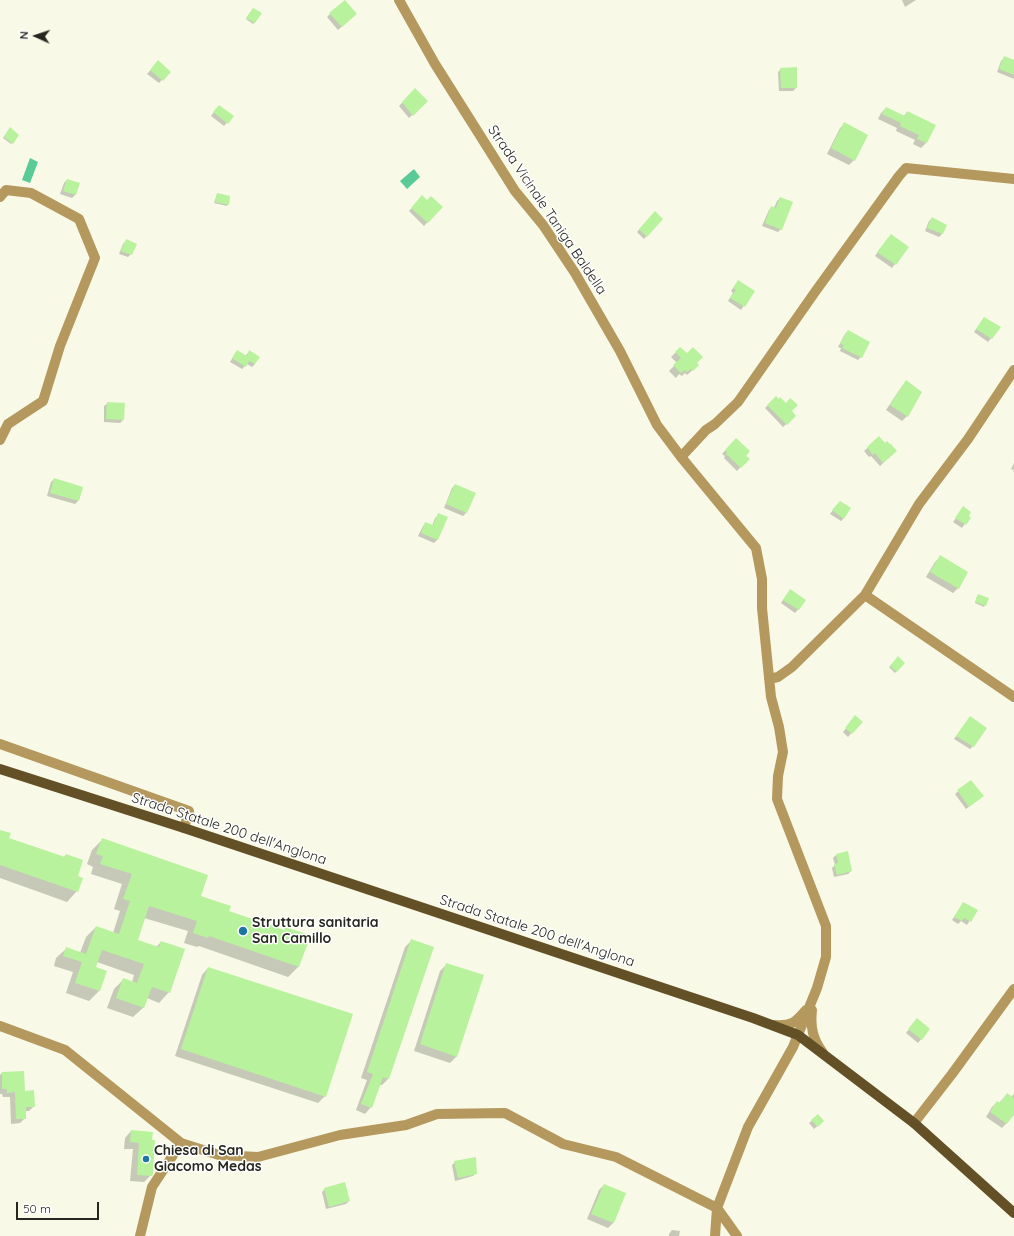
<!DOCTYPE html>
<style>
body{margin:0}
#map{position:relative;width:1014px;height:1236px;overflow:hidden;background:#f8fae7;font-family:Quicksand,sans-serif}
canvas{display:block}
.north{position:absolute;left:16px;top:16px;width:40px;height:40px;-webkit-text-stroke:3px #fff;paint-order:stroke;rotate:273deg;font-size:11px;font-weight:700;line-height:16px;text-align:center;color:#272720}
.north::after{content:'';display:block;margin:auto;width:14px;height:18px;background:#272720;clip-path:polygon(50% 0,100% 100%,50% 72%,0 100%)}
.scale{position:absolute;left:16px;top:1202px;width:83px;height:18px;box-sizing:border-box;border:2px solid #272720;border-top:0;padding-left:5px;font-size:12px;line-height:14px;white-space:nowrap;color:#272720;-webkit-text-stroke:3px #fff;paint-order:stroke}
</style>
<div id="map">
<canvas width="1014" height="1236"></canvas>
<div class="north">N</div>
<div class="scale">50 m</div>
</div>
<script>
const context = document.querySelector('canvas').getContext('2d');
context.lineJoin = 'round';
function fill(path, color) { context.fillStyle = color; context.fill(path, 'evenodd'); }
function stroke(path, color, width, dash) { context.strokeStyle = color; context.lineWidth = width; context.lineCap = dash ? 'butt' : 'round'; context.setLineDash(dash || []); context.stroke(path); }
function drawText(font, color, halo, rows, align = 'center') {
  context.font = font + ' Quicksand,sans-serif'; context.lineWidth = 3; context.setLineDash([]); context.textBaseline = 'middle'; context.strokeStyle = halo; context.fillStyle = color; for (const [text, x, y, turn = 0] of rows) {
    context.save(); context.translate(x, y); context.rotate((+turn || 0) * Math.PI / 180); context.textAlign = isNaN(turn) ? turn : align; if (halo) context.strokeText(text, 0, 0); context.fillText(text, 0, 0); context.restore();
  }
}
fill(new Path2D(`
 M30,158L38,162L30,183L22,180Z
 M414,169L420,177L407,189L400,181Z`), '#5aca98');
fill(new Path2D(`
 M902,0H916L905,7Z
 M252,10L260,14L253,24L246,19Z
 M330,14L352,17L338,30L327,17Z
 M1004,58L1014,61V79L997,72L1001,61Z
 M155,65L169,72L159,83L147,74Z
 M781,69L796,88L793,91H779L778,72Z
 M415,89L427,101L409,118L399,106Z
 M886,108L904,116L907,112L926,143L921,148L913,144L915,140L896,131L897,128L878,119L881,113Z
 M216,109L232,117L224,126L211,116Z
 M845,124L854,160L849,165L827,154L840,128Z
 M9,129L12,143L11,144L3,138Z
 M67,180L79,183L75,195L72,198L60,194L64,183Z
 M217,194L228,204L227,206L214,203Z
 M422,197L427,201L442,207L424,226L409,211Z
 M780,198L781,229L778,232L762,226L769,210L772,207L774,208L777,201Z
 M655,212L662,219L644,239L637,232Z
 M932,218L942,234L939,237L925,231L929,221Z
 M888,238L908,247L892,268L875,256Z
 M126,241L131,254L128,257L119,254L123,244Z
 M738,281L754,291L741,310L728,301L733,293L731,291Z
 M984,318L1000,327L988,342L974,332Z
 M848,331L861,357L858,360L840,351L841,348L838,347L845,334Z
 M680,348L698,365L687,375L685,373L682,376L679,374L676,378L669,371L677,363L671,357Z
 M237,351L245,356L249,352L255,364L252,367L247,364L242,369L230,362Z
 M906,381L907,416L902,421L886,410L902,386Z
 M776,398L795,416L783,427L765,408Z
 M108,403L123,420L120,423L104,422V406Z
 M879,438L893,454L880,466L871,456L869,457L864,451Z
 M736,439L744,456L748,459L737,471L724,458L725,456L722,454Z
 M1014,463V472H1013L1014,470L1011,469Z
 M54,479L82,488L78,501L75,504L47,496L51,482Z
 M455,485L466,513L463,516L444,508L452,488Z
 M837,505L844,518L841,521L830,514Z
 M961,511L969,518L962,528L953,522Z
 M438,515L437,540L434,543L418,536L423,526L426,523L432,526L435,518Z
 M940,557L958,588L953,593L926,577L935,562Z
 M787,594L805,601L795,613L781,603Z
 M977,596L988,598L984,607L975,603Z
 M898,658L904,663L895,673L889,667Z
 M855,717L861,722L848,737L843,732Z
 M970,717L973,746L970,749L954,739Z
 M971,781L979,799L966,809L955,794Z
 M0,831L8,839L63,858L66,855L76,876L77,891L67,902L0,878Z
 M102,840L228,912L283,931L286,928L308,940L298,967L288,977L199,946L197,947L184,943L188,931L144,918L137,941L156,947L161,942L169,992L159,1003L147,998L144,1007L133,1017L107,1008L114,989L124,979L132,982L134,975L97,962L95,968L105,972L99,991L89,1001L66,993L73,972L54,966L56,958L67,948L80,953L86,937L96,927L113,933L120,911L114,909L122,884L91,874L93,867L87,864L92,850Z
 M836,855L851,871L848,874L834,877L832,868L835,865L833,858Z
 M963,903L976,911L967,925L961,921L958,924L952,920Z
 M412,940L388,1079L382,1085H380L371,1107L365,1114L356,1110L367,1080L361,1078L405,947Z
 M447,964L457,1056L450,1063L414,1051L440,971Z
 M208,968L325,1096L318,1103L175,1056L202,975Z
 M914,1023L929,1030L918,1043L906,1033Z
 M23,1072L24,1092L34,1106L29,1111H25V1118L20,1123L11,1124L10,1097H3L2,1094H0V1075L2,1073Z
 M1007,1094L1011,1097L1014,1094V1115L1002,1128L986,1117L992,1107L997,1102L999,1103Z
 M818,1115L823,1121L814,1129L809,1123Z
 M131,1131L152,1133L151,1175L144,1182L130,1181L133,1149H124L125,1138Z
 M455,1162L476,1173L473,1176L455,1181L452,1165Z
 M604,1185L625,1194L613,1223L608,1228L587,1219L599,1190Z
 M325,1189L349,1201L346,1204L326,1209L322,1192Z
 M672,1230L680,1231L679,1236H669V1234Z`), '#0003');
fill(new Path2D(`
 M345,0L357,14L342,27L329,13Z
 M253,8L262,13L255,23L246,18Z
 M1004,56L1014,60V75L999,69Z
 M158,60L171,72L163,81L150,70Z
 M797,67V88H781L780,68Z
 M415,88L428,101L413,116L402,102Z
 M219,105L234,116L228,124L213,112Z
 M886,107L905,116L907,111L936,125L927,143L917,139L919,135L900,126L901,123L882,114Z
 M844,122L868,135L855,161L831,148Z
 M10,127L19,135L13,144L4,137Z
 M67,179L80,183L76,195L63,191Z
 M217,193L230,196L229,205L215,202Z
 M422,195L427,200L431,196L443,207L428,223L411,208Z
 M780,197L793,202L782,230L765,223L771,206L776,208Z
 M655,211L663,219L647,237L639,229Z
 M932,217L947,225L943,234L927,228Z
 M891,234L909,247L896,265L877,252Z
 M126,239L137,244L132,255L121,251Z
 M738,280L755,291L745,307L730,298L736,290L733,288Z
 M984,317L1001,327L992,339L976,329Z
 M848,330L870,342L862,358L842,348L844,345L840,344Z
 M680,347L687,353L693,347L703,357L697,363L699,365L693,371L691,369L687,372L685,370L681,373L673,365L681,358L675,352Z
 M237,350L247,356L249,350L260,357L255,364L249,361L246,367L232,358Z
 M906,380L922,392L908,417L890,405Z
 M776,396L779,399L780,397L786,403L790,398L798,405L792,411L796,416L787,425L767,405Z
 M107,402L125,403L124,420L106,419Z
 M879,436L885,443L887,441L890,444H891L897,451L883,463L875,453L873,455L867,447Z
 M736,438L750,451L746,456L750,459L741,468L726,454L727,452L725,450Z
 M54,478L83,487L79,501L50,493Z
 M455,484L476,493L467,513L446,504Z
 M840,501L851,508L844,519L832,510Z
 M963,506L971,512L969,516L971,518L966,525L955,518Z
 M438,513L448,517L438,540L421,533L425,522L433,525Z
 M940,555L968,572L959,589L930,572Z
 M790,589L806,600L799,610L783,600Z
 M978,594L989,598L986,606L975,602Z
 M898,656L905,663L897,672L890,666Z
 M855,715L863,722L852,734L845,728Z
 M970,716L987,728L974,747L956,736Z
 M971,780L984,796L969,807L957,790Z
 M0,830L11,833L9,838L65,857L66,854L83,860L78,876L83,878L78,892L0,865Z
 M102,838L208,875L201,896L231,906L229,911L284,930L285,927L307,934L305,938L309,940L299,967L209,936L208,938L193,933L197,921L149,906L138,940L159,947L161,941L185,949L170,993L152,987L144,1008L116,998L123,978L137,983L144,964L102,950L96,967L107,971L100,991L75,983L82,962L63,956L66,947L86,954L96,926L119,934L130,901L123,899L132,874L100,864L103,856L96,854Z
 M848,851L852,871L837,875L834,864L838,863L836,854Z
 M963,902L978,910L971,922L964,918L962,921L954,917Z
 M411,939L434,947L389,1079L383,1077L372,1108L361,1104L373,1074L367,1072Z
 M446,963L484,975L457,1057L420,1044Z
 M208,967L353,1014L326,1097L181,1049Z
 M917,1018L930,1029L922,1040L908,1029Z
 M24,1071L25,1091L34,1090L35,1107H26V1119H16L15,1092L7,1093V1089H2V1072Z
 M1007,1093L1014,1098V1114L1007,1124L990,1112L997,1101L1000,1103Z
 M818,1114L824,1121L818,1127L811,1120Z
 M131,1130L153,1132L152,1140H155L153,1174L152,1176L137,1175L139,1143L130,1142Z
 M476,1157L477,1174L458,1178L454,1161Z
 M345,1182L350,1201L329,1207L324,1188Z
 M604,1184L626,1193L614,1223L591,1214Z`), '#b8f29c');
stroke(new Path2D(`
 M399,0L435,64L515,191L543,225L575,273L620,351L657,425L681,457L756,548L762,579V608L771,697L779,727L783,752L778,776L777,799L826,926V957L817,988L793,1047L748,1127L717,1208L715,1236
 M0,197L6,190L31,193L79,219L95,258L60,346L43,401L8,424L0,440
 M681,457L706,430L715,424L738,402L815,292L899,176L906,168L1014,179
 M865,595L1014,697
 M769,679L778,677L792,667L865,595L919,504L968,439L1014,370
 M0,744L189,811L184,828
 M812,1010C810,1028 813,1039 823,1053
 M774,1025C792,1026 795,1023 806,1010
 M0,1026L65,1050L181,1143L219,1155L258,1157L340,1135L406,1125L437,1114L505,1113L563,1144L616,1157L717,1208L737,1236
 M914,1123L952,1074L1014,989
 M140,1236L152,1187L181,1143`), '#b4985e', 10);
stroke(new Path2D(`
 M0,769L184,828L753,1018L798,1035L914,1123L1014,1213`), '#635026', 10);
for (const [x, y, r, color] of [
 [243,931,5,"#1d75a4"],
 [146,1159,4,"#1d75a4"]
]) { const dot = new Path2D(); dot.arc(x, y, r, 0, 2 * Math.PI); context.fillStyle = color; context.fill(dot); stroke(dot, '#fff', 1.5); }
drawText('14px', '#272720', '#fff', [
 ["Strada Vicinale Taniga Baldella",547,210,56],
 ["Strada Statale 200 dell'Anglona",229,829,18],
 ["Strada Statale 200 dell'Anglona",537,931,18]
]);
drawText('bold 14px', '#272720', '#fff', [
 ["Struttura sanitaria",252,923],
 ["San Camillo",252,939],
 ["Chiesa di San",154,1151],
 ["Giacomo Medas",154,1167]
], 'left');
</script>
